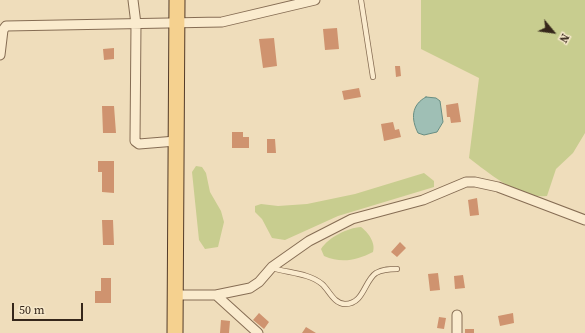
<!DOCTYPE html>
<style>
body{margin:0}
#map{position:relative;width:585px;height:333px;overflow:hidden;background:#efddbb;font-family:"Source Serif 4",serif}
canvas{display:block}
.north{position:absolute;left:533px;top:12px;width:40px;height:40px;-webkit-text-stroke:3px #f6e8ca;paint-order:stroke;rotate:119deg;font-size:11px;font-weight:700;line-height:16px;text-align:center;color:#35261a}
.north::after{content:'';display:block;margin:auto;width:14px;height:18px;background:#35261a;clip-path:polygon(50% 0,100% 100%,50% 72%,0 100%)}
.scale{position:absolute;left:12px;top:303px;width:71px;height:18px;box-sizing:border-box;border:2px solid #35261a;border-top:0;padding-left:5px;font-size:12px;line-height:14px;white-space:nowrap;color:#35261a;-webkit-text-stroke:3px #f6e8ca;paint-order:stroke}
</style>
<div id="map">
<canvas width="585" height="333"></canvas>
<div class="north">N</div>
<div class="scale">50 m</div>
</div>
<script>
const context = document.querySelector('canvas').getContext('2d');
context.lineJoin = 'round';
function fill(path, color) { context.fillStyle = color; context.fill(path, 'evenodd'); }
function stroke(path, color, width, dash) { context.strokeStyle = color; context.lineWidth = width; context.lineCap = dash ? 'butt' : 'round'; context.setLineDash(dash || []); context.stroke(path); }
fill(new Path2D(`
 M421,0H585V133L573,153L556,169L547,196C519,199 490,174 469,158L479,78L421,49Z
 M196,166L202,167L206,173L210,192L221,211L224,222L218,247L205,249L199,240L192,172Z
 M424,173L434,181V187L338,216L285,240L272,238L262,219L255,212V206L261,204L278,206L307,204L355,194Z
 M361,227C368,232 376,243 373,252C357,260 342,264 324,256L321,249C329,237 347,228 361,227Z`), '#c8cd8f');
const water = new Path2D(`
 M426,97L436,98L440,101L443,122L437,132L424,135L418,133C411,119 411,105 426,97Z`);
fill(water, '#9fbfb5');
stroke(water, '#678d82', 1);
fill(new Path2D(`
 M337,28L339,49L325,50L323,29Z
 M274,38L277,66L263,68L259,39Z
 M114,48V59L104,60L103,49Z
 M395,66H400L401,76L396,77Z
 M359,88L361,97L344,100L342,91Z
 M458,103L461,122L451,123L450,117H447L446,105Z
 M102,106H114L116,133H103Z
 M393,122L395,130L399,129L401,137L384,141L381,124Z
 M232,132H243V137H249V148H232Z
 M267,139H275L276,153H267Z
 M98,161H114V193L102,192V172H98Z
 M477,198L479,215L470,216L468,200Z
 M102,220H113L114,245H103Z
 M400,242L406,248L397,257L391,252Z
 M438,273L440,290L430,291L428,274Z
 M463,275L465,288L455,289L454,276Z
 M101,278H111V303H95V291H101Z
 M259,313L269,322L264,329L253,320Z
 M513,313L514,323L500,326L498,316Z
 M439,317L446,318L444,329L437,328Z
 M221,320L230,321L229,333H220Z
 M306,327L316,333H302Z
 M465,329H474V333H465Z`), '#cf936f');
const service = new Path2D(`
 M361,0L373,77
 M272,268C288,273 309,273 322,284C329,290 334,304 345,304C364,304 364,281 376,273C383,269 390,269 397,269`);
const minor = new Path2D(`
 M133,0L136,24L135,141L139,144L176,141
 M0,55L3,30L6,26L222,22L315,0
 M176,295H216L250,288L259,282L272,267L309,241L352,219L423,200L466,182H475L498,187L585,220
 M216,295L258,333
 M457,333V315`);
const primary = new Path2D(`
 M175,333L177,0`);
stroke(service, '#866d54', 6);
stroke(minor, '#866d54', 11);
stroke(primary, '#533b29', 17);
stroke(service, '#faebce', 4.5);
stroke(minor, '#faebce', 9);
stroke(primary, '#f5d18f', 15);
</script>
